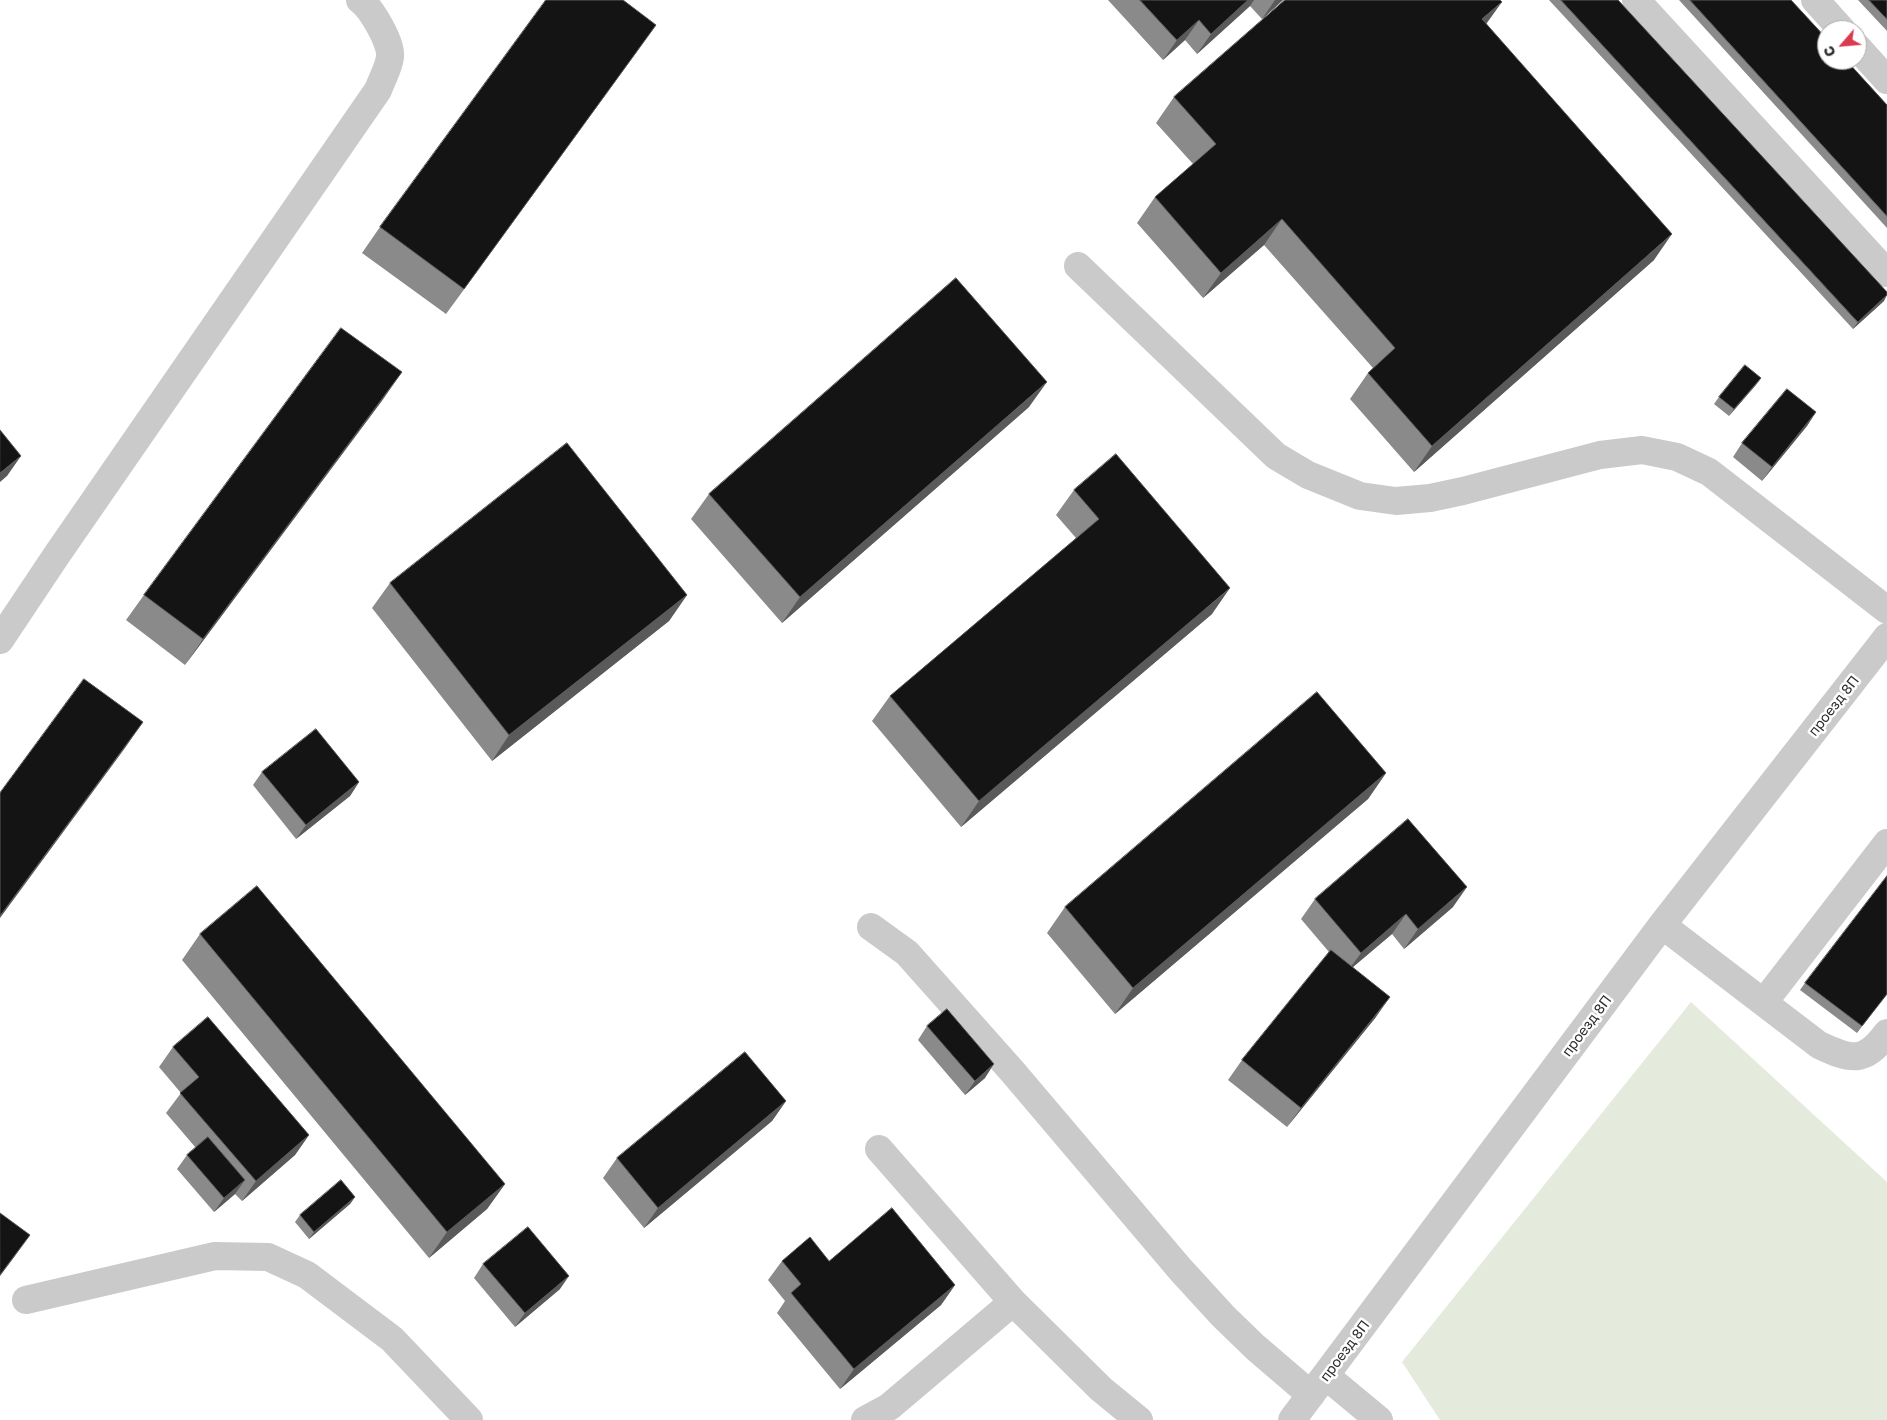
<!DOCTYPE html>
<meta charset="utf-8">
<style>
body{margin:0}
#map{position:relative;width:1887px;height:1420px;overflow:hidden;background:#fff;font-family:"Golos Text",sans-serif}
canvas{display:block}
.north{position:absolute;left:1817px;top:20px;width:50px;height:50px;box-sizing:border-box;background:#fff;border:1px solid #ababab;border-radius:50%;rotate:243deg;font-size:14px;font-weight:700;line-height:20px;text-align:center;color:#2d2d2d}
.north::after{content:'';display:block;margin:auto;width:18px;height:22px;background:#d93b50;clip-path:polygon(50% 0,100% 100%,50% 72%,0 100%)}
</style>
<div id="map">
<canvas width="1887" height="1420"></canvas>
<div class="north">С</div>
</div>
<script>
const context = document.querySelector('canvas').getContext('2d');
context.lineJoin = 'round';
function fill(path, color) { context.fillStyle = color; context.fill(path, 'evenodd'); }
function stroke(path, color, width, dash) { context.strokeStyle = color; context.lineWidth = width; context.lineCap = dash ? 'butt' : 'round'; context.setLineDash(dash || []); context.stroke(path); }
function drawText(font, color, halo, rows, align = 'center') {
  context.font = font + ' "Golos Text",sans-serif'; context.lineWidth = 5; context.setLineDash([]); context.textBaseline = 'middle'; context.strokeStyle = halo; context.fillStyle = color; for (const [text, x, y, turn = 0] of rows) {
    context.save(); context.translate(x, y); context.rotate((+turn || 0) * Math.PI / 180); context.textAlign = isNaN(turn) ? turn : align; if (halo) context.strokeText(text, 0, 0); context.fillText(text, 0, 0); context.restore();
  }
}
fill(new Path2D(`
 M1691,1002L1887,1182V1420H1440L1402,1362Z`), '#e4eadc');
stroke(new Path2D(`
 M1636,0L1887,273
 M1815,0L1842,30
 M1857,47L1887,80
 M1078,266L1276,456L1308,475L1360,496L1396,501L1430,498L1463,491L1600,455L1642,450L1677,457L1709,472L1887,610
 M0,640L56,556L378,90C382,79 389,67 390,57C392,43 371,8 360,0
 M1662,925L1819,1045C1851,1060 1864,1064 1887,1033
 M871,927L907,953L1012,1071L1180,1269L1223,1316L1255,1347L1311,1395
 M1764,1002L1887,843
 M879,1149L1013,1302
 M26,1300L215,1256L268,1257L307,1275L392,1339L469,1420
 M1326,1376L1379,1420
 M865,1420L889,1407L1013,1302L1101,1389L1139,1420
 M1292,1420L1662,925L1887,637`), '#cacaca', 28);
fill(new Path2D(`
 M1108,0H1283L1262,19L1250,6L1197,54L1185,40L1163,60Z
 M1549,0H1618L1884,301L1853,329Z
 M1679,0H1791L1887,105V228Z
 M1858,0H1887V31Z
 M1486,23L1654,260L1414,472L1350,399L1368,373L1373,368L1264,245L1203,298L1137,223L1155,197L1193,164L1156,123L1174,97Z
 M638,50L446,314L362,253L380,227Z
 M1761,378L1729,416L1714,404L1719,397Z
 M384,398L185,665L126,620L144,595Z
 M1029,407L782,623L691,519L709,494Z
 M1816,412L1807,426L1762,481L1733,457L1742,443Z
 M1074,490L1212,614L961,827L872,721L890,696L1076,538L1056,515Z
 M390,583L687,595L669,621L492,761L372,608Z
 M262,772L359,782L350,796L296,839L253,785Z
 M1386,773L1368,799L1115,1014L1047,933L1065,907Z
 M1315,899L1453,907L1404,949L1392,934L1353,967L1376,1017L1287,1127L1228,1080L1242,1060L1329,952L1301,919Z
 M200,934L505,1184L487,1209L429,1258L182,960Z
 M1805,983L1887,994L1857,1033L1800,990Z
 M927,1026L985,1078L965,1095L918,1040Z
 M173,1047L309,1135L295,1155L242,1201L235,1194L214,1212L177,1169L187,1155L196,1148L166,1113L181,1093L159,1067Z
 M786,1101L772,1121L644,1228L603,1178L617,1158Z
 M355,1197L350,1204L309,1239L295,1222L300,1215Z
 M782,1261H829L955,1285L941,1305L840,1389L777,1313L785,1301L768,1280Z
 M483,1264L560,1289L515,1327L474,1278Z`), '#8a8a8a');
fill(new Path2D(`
 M1248,0H1254L1250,6L1197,54L1211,34Z
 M1275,0H1283L1262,19Z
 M1502,2L1484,27L1482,19Z
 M1199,20L1185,40L1163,60L1177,40Z
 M656,25L638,50L446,314L464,289Z
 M1282,219L1264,245L1203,298L1221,273Z
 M1672,234L1654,260L1414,472L1432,446Z
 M1887,295L1884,301L1853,329L1858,322Z
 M402,372L384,398L185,665L203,639Z
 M1761,378L1756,385L1729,416L1734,409Z
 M1047,382L1029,407L782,623L800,597Z
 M1816,412L1807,426L1762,481L1772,467Z
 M21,456L7,476L0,482V473Z
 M1230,588L1212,614L961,827L979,801Z
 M687,595L669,621L492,761L509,735Z
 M143,722L125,748L0,918V916Z
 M1386,773L1368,799L1115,1014L1133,988Z
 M359,782L350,796L296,839L306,825Z
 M1467,887L1453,907L1404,949L1418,929Z
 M1406,914L1392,934L1347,972L1361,953Z
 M1390,997L1376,1017L1287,1127L1301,1108Z
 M994,1064L985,1078L965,1095L975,1081Z
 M786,1101L772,1121L644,1228L658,1208Z
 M309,1135L295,1155L242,1201L256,1181Z
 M245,1180L235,1194L214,1212L224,1198Z
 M505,1184L487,1209L429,1258L447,1232Z
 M355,1197L350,1204L309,1239L314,1232Z
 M30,1235L12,1260L0,1276V1275Z
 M569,1276L560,1289L515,1327L525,1313Z
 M955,1285L941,1305L840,1389L854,1369Z`), '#5a5a5a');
const building = new Path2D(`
 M546,0H623L656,25L464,289L380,227Z
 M1140,0H1248L1211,34L1199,20L1177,40Z
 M1285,0H1500L1502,2L1482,19L1672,234L1432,446L1368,373L1395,348L1282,219L1221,273L1155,197L1216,144L1174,97Z
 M1561,0H1618L1887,292V295L1858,322Z
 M1690,0H1791L1827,39V60H1846L1887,105V216Z
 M1869,0H1887V19Z
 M956,278L1047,382L800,597L709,494Z
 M341,328L402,372L203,639L144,595Z
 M1745,365L1761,378L1734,409L1719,397Z
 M1787,389L1816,412L1772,467L1742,443Z
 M0,430L21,456L0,473Z
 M567,443L687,595L509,735L390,583Z
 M1116,454L1230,588L979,801L890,696L1099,519L1074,490Z
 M84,679L143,722L0,916V793Z
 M1317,692L1386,773L1133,988L1065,907Z
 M316,729L359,782L306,825L262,772Z
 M1408,819L1467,887L1418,929L1406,914L1361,953L1315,899Z
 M1887,876V994L1862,1026L1805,983Z
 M257,886L505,1184L447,1232L200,934Z
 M1331,950L1390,997L1301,1108L1242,1060Z
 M947,1009L994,1064L975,1081L927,1026Z
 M208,1017L309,1135L256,1181L180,1093L199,1077L173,1047Z
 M745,1052L786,1101L658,1208L617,1158Z
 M208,1137L245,1180L224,1198L187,1155Z
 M341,1180L355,1197L314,1232L300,1215Z
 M892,1208L955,1285L854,1369L791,1293L801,1284L782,1261L810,1237L829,1261Z
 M0,1213L30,1235L0,1275Z
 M528,1227L569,1276L525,1313L483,1264Z`);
fill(building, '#141414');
stroke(building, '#5a5a5a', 1);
drawText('14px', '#2d2d2d', '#fff', [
 ["проезд 8П",1834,706,-52],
 ["проезд 8П",1587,1026,-53],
 ["проезд 8П",1345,1351,-53]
]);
</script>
